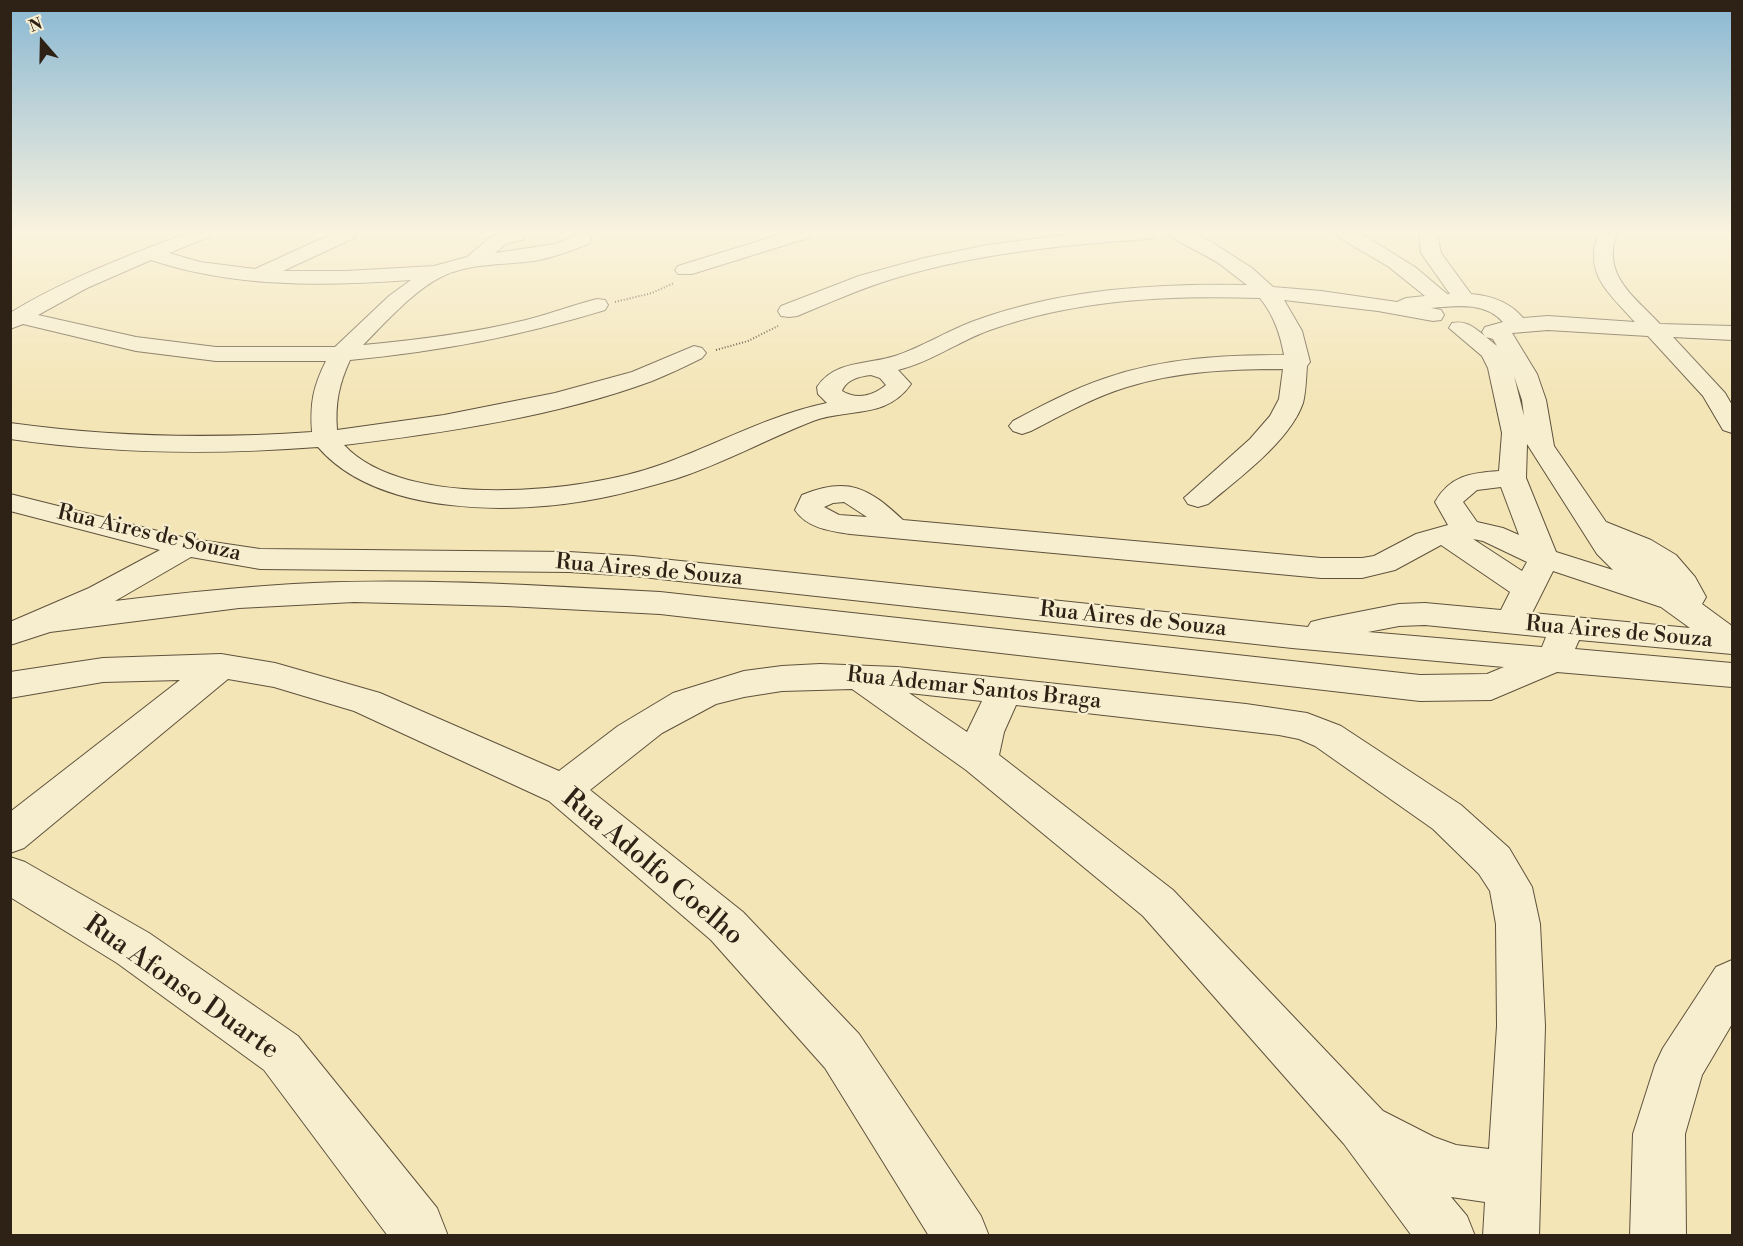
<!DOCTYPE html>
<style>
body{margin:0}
#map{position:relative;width:1743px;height:1246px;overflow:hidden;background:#f3e5b5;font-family:"Libre Bodoni",serif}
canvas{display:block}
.frame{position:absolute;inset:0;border:12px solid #2e2115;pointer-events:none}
.north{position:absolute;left:12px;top:12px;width:60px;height:60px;-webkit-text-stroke:4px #f7eecf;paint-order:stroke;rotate:340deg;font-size:16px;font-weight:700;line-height:24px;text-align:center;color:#2e2115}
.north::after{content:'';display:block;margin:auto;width:21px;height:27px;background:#2e2115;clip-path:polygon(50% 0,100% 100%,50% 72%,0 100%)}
</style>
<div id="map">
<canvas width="1743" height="1246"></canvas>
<div class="frame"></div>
<div class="north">N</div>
</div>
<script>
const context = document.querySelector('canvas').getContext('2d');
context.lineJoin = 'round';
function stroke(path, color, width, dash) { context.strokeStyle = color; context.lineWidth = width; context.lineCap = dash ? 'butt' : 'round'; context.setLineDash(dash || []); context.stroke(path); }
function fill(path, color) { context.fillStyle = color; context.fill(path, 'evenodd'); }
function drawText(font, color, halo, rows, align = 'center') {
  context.font = font + ' "Libre Bodoni",serif'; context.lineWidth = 4.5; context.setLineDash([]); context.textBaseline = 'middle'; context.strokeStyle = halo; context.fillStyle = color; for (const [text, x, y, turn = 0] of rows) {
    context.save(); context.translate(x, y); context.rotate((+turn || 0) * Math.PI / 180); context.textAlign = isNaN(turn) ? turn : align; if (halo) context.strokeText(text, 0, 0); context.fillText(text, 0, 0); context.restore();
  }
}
const minor = new Path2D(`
 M186,233H211L209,237L169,253L200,262L255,269L334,233H358L356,237L283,271H346L434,266L467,257L492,236L503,233H525L526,235L524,239L506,244L495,253L555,244L574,236V233H592L590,243C571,251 553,258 533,261C503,265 471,263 443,276C415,289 385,323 363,345C418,340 473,333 526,320C550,314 573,305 597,299L605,300L608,305L605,310C516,337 442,351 350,360C339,384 335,403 337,430L444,415L555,393L632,372L694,346L702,348L706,353L702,358C686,366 669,374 652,381C558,416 444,433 344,445C405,511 583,493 660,465C716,445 769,415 827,403L818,394L817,387C835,360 867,365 895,356C922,347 947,331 974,321C1061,289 1156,283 1247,285L1217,262L1171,237L1169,233H1193L1208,240L1252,268L1273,287L1321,291L1397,302L1406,298L1425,296L1389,267L1338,237L1336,233H1359L1365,236L1415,267L1447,294H1450L1421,253L1419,233H1437L1441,253L1471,294C1492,296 1510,302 1523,318L1548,316L1635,322C1610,294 1582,273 1599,233H1617C1601,275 1634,296 1660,324L1732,326V340L1673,337L1725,393L1732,405V433L1723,430L1703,396L1648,336L1548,330L1512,333L1537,374L1546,400L1554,446L1606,522L1651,540L1676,555L1695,577L1706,597L1702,604L1732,626V654L1579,640L1575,649L1732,663V687L1557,672L1491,700L1420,701L660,614L507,606L354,602L239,608L50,632L10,645V622L89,588L160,550L10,511V494L186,538L260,549L569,552L633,556L1308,627L1311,622L1323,619L1399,604L1425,603L1501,610L1510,592L1441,545L1395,570L1362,578H1321L850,534C830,531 807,528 795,510L802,495C848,476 869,488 903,520L1321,558H1362L1374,556L1416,534L1448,525L1435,502C1450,476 1470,473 1499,471L1502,433L1488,368L1482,356L1449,328L1452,323C1467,320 1474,328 1485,336L1482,332L1485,327L1503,322C1484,301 1456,306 1431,308L1441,310L1444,315L1441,320L1433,321L1378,311L1284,300L1302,331L1310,362L1307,366C1306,378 1306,391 1303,403C1290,441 1238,479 1208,504L1198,507L1188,504L1184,498L1250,439L1270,416L1279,399L1283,369C1231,369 1178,371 1127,387C1094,397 1062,415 1031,431L1022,434L1013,431L1009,426L1013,421C1043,405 1073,389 1106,378C1163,358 1224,355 1284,355C1280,333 1274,316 1260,298C1169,295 1077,299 990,330C959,341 931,362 898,370L911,384C887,419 849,408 813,421C767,439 722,464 675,479C651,486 626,493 601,498C517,515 378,517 318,447C213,455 115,454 10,439V423C111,437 210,439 312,432C310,403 313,387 326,361H216L136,351L23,324L10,329V313C65,279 126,257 186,233ZM151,260C235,288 324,286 411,280L389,296L335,347H216L136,337L38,315L87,288ZM1486,337L1493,339L1497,346ZM871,375L880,378L886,385C873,396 857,400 842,391C846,380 860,376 871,375ZM1514,376L1522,400L1524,416ZM1527,444L1597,554L1613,570L1556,552L1526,478ZM1501,487L1519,535L1503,528L1477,522L1463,502L1477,490ZM844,502L867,517L839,515L824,507L833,503ZM1473,539L1483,541L1527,562L1522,571ZM191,557L260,569L569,572L633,576L1292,648L1504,667L1487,674L1420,675L660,592C545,586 429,578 314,583C248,586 181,593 115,601ZM1553,571L1661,607L1690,628L1532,613ZM1425,625L1546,637L1542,647L1368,632L1399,626Z
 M785,233H813L811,237L692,274H678L675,270L678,266Z
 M1080,233H1156L1154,237L1147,239C1064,245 980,253 899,277C864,287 831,302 797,316L789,317L781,316L778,311L781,306L859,276L924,258L987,245Z
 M221,654L275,663L380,693L559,771L618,726L673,693L744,671L782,666L820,664L897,667L1246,704L1307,713L1341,726L1461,805L1509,848L1532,887L1540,924L1545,1026L1539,1236H1483L1485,1202L1451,1197L1467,1216L1475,1236H1412L1344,1144L1143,916L966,770L852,689L782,691L744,697L716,704L662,733L590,790L743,912L859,1034L981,1216L989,1236H929L825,1068L711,940L549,801L354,711L274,687L228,679L24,848L10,853V812L180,680L103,682L10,698V672L103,658ZM909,693L982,701L967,732ZM1016,705L1279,735L1299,739L1315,746L1433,829L1479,874L1490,891L1496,924L1497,1026L1489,1149L1456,1145L1434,1137L1383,1111L1173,890L999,755L1004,732Z
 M10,857L25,862L149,933L298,1036L437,1208L448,1236H388L264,1070L117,963L10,897Z
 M1732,960V1024L1702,1075L1685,1134L1686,1236H1630L1633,1134L1655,1065L1663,1048L1716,967Z`);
stroke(minor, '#5f523d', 2);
stroke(new Path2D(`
 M615,302L652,293L674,283
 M716,350L748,341L778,326`), '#2e2115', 2, [1, 2]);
fill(minor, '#f7eecf');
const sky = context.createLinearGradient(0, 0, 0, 407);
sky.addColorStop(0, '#8ab8d3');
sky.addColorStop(0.57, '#faf3de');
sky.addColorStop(1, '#faf3de00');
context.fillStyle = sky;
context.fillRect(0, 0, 1743, 407);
drawText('22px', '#2e2115', '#f7eecf', [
 ["Rua Aires de Souza",149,534,13],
 ["Rua Aires de Souza",649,571,5],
 ["Rua Aires de Souza",1133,620,6],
 ["Rua Aires de Souza",1619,633,5],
 ["Rua Ademar Santos Braga",974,689,6]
]);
drawText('27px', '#2e2115', '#f7eecf', [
 ["Rua Adolfo Coelho",652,868,40],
 ["Rua Afonso Duarte",181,988,35]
]);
</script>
